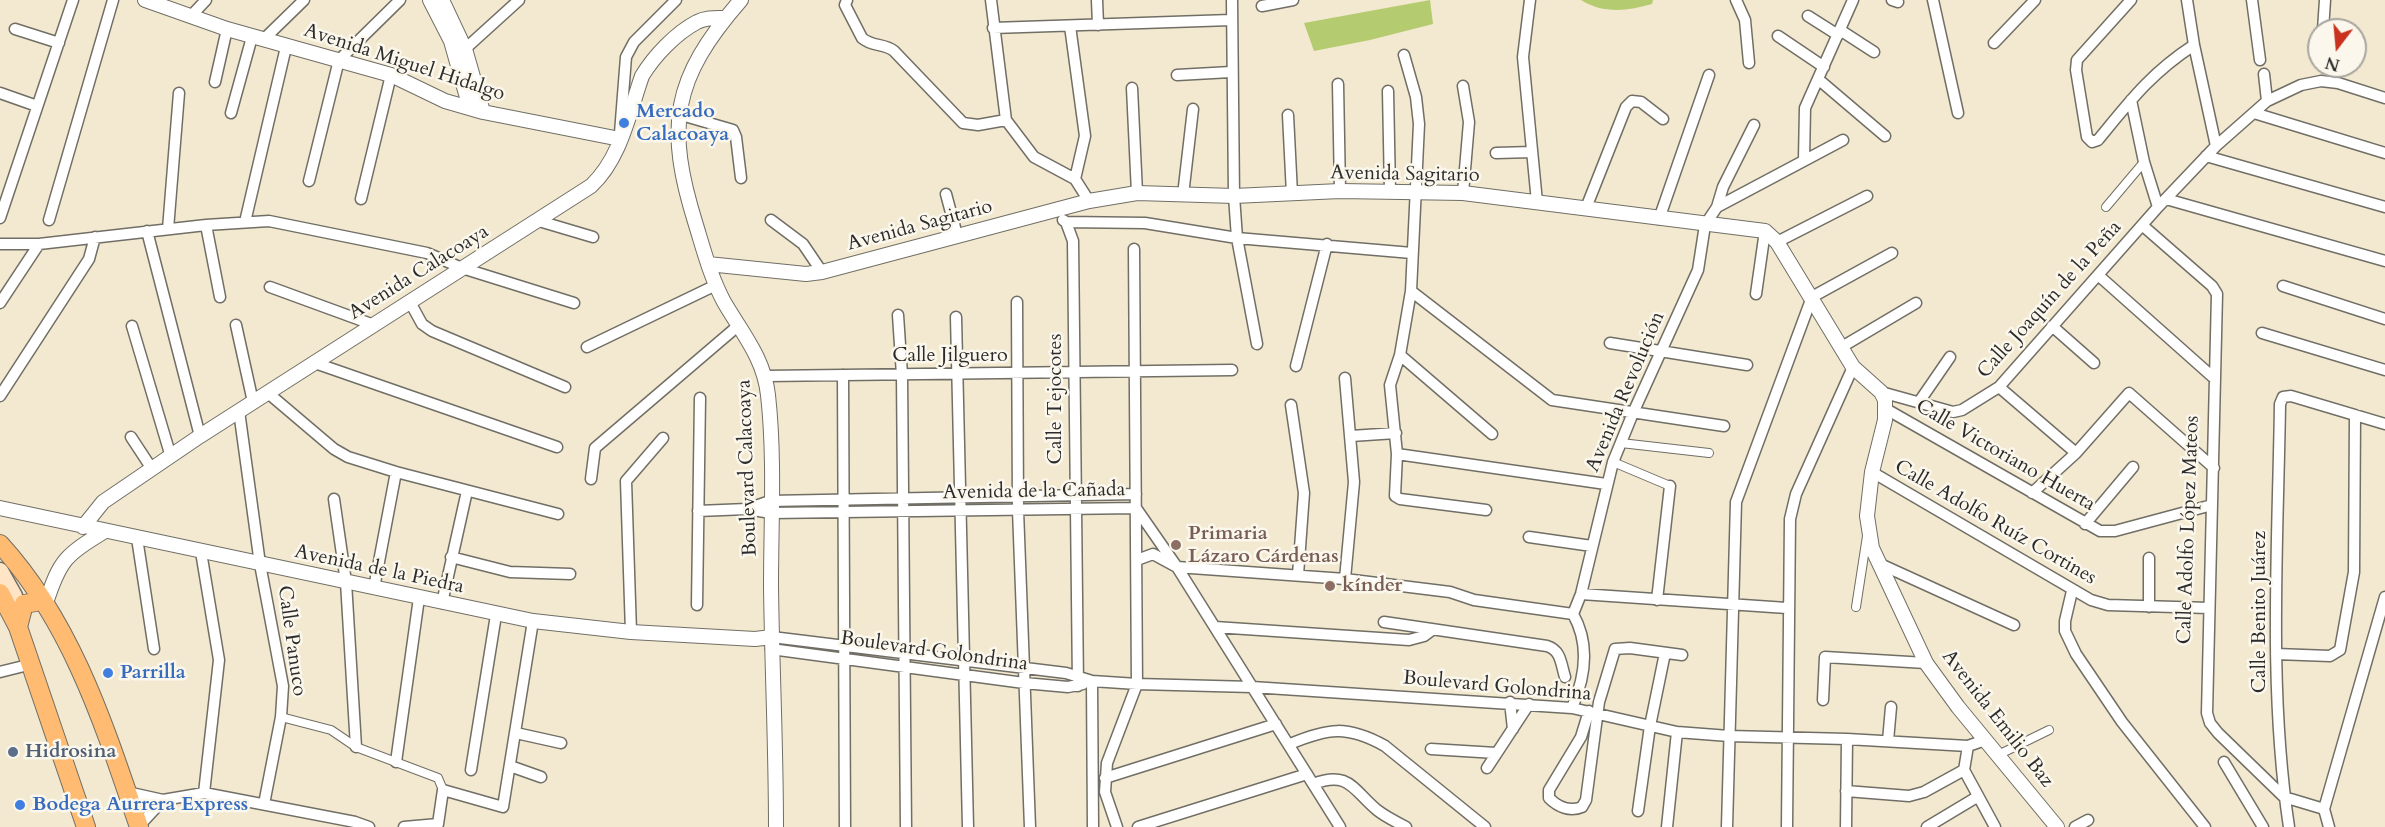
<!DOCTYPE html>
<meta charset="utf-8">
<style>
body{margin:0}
#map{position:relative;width:2385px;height:827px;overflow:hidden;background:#f2e9d0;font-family:Cardo,serif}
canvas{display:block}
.north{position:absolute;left:2307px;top:18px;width:60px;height:60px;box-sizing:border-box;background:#fbf7ec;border:2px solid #a8a59f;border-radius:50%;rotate:196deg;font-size:16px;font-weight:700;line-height:24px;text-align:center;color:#2b2b2b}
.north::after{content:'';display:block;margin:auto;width:21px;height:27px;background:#c8321e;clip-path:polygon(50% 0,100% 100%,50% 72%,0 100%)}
</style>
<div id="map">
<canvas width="2385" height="827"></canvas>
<div class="north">N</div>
</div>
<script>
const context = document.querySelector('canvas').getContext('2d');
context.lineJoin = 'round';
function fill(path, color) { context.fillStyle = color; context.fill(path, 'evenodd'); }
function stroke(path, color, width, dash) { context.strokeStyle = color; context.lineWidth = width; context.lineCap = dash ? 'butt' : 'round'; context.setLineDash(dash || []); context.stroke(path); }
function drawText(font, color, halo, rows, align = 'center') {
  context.font = font + ' Cardo,serif'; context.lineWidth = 5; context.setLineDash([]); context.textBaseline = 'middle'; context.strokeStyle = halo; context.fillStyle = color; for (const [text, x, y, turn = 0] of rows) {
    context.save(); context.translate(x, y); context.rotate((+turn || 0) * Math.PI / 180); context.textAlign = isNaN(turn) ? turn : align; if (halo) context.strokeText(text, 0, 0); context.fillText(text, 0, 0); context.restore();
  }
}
fill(new Path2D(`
 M1430,0L1433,24L1370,40L1314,51L1304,23Z
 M1581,0H1653L1652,4C1628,11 1603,14 1581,0Z`), '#b4cb70');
const pedestrian = new Path2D(`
 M2106,207L2144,162
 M1621,443L1709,453
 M1613,462L1670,486
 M1856,607L1867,536
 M281,717L331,730L356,747L438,778L443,790
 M1998,755L2049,730`);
const minor = new Path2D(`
 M847,0L845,5L862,38C872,47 884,43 894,51L963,123L978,125L1006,120
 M991,0L1006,120L1034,157L1075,179L1089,201
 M1097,0L1098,25
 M1232,0L1234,196L1237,238L1257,344
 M1530,0L1523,57L1537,202
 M1736,0L1745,20L1749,63
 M1892,0L1898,2
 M1933,0L1958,113
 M2131,0L2077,60L2076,70L2087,137L2092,142L2098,140C2130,101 2151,73 2194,45
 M2187,0L2194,45L2216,146
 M2252,0L2260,60
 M1262,6L1293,0
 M1808,16L1838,35
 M190,17L206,0
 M1070,26L1085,136L1075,179
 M993,28L1231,20
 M15,29L59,43
 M1840,30L1874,52
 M2323,30L2325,0
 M1778,36L1824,67
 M263,40L304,0
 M1994,43L2035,0
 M465,49L519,0
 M1404,55L1416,97L1419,124L1411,291L1400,355L1390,385L1397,454L1395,496L1400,499L1486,510
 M2264,74L2267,101
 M1177,75L1231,72
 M1818,79L1885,136
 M215,82L227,29
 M1338,84L1340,191
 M1463,86L1469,122L1463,193
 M1132,88L1137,193
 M1388,91L1390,191
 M0,93L37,106
 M2131,100L2144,162L2158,207
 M231,113L252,37
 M2254,113L2385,153
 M678,114L733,130L736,137L741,178
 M1288,115L1292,194
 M620,133L626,57L634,42L676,0
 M1496,153L1532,152
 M2206,156L2385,207
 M1804,159L1805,108L1853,0
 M309,181L339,60L400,0
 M946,194L957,235
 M1183,195L1193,109
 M361,199L391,75
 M2166,199L2385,261
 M1717,207L1843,140
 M1586,208L1626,107L1632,101L1641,102L1663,119
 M0,218L73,0
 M1659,219L1709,75
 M49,220L113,0
 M771,220L803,244L822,272
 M1063,220L1066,222L1145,223L1237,238L1412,253
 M539,221L593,237
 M245,222L286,47
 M1066,222L1073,241L1078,686
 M206,225L220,297
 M2142,225L2212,286L2217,294L2207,713L2210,723L2218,733L2284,797L2324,809
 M168,229L179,93
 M147,231L200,436
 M1777,242L1867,196
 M0,244H39L206,225L269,221L427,253L462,268L574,303
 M2098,275L2215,379
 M2283,286L2385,319
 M270,287L374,325
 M1411,291L1552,400L1724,426
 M1756,294L1765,231
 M410,302L422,324L432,331L565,387
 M1017,302L1018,510L1030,827
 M0,303L39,244
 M898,315L902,375L906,827
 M956,317L968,827
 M236,325L253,402
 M132,326L171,457
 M2052,326L2094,363
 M2262,333L2385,370
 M1610,343L1747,365
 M587,347L716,285
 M1840,348L1916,303
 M1400,355L1492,434
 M315,363L557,447
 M1296,366L1327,244
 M843,375L845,827
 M766,376L1232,370
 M1999,387L2076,453
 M1881,392L1953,412L1962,410L1999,387L2158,207L2216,146L2267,101L2301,85L2321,81L2338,83L2385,98
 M268,393L334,449L348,457L396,472L558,514
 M0,396L89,259L95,237
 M1919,402L1950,357
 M1291,405L1304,493L1298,575
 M1886,409L2100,531H2115L2212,505
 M239,411L260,564L283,686L281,717L264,804
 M1351,436L1396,433
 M131,437L152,469
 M1397,454L1606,484
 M1872,472L2091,600L2108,605L2209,608
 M591,479L595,448L739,325
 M2032,493L2076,453L2129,393L2214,468
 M334,499L346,582L356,747
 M750,508L770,501L1136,494
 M698,511L747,509L771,513L1136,508L1177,567L1340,827
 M2085,524L2133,467
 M1529,537L1592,546
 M137,538L154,649
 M201,552L219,660L204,793
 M451,557L510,572L570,574
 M1137,560L1153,554L1177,567L1345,579L1450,592L1474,600L1573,614
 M1880,564L2014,625
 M1345,579L1354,482L1345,378
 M374,588L396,472
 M2072,591L2065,621V631L2076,654L2122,722L2205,827
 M1581,594L1787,608
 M1657,600L1670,486
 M442,603L467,491
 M697,605L700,398
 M2149,607V558
 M1384,622L1547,646C1561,650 1561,664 1565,677
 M1215,627L1409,640L1424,636L1432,630
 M631,632L626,481L663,438
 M772,637L1066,673L1092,681L1137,684L1252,687L1572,708L1677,732L1729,736L1847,739L1968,746L1985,740
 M771,649L1024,683L1068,687L1083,684
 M2276,654L2330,656L2340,650L2354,572L2355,415
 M0,672L32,664
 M1092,681L1093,827
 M1823,700L1825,657L1926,663
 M1510,702L1513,729
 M1572,708C1585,678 1590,644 1573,614L1581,594L1613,462L1633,413L1698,270L1705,225L1717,207L1723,187L1754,125
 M1589,711L1581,737L1549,790V798C1558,807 1570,812 1582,807L1586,800L1599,702L1615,649L1630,648L1682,655
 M516,733L561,743
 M1888,741L1891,707
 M1290,744C1328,728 1347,725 1385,746L1485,827
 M1968,746L1964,770L1995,827
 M1431,749L1496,753
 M396,762L419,598
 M2224,762L2263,827
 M510,766L541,777
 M1487,768L1529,704
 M471,770L496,615
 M1105,778L1276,724
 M1313,784C1349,770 1353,790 1377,810C1386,817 1396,822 1406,827
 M1846,791L1909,796L1924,792L1964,770
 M127,792L163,800L204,793L355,822L369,827
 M1638,811L1650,726L1665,653
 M139,826L163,800
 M404,827L438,824L443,790L503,807L533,621
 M1117,827L1105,792L1107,763L1137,684L1134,249
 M1138,827L1307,774
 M1667,827L1677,732
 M1727,827L1736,502L1812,297L1892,253
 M1787,827L1790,519L1796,494L1853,367
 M1846,827L1847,739
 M1927,827L1977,797
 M2075,827L2088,820
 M2289,827C2268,688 2278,544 2280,404L2283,397L2291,396L2385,424
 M2329,827L2324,809L2385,597`);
const tertiary = new Path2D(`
 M145,0L227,29L391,75L445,101L483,112L620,139
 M430,0L451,41L470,108
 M442,0L465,49L483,112
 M741,0C672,79 665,126 696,225C704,251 711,278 724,302C742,333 764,358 768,395C775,458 771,523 771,586C772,666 776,747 776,827
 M708,264L806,274L822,272L1089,201L1137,193L1234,196L1340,191L1463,193L1765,231L1777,242L1853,367L1881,392L1885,400V420L1872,472L1867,516L1872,548L1926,663L1958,707L2057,827
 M0,508L533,621L631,632L755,639L772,637
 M83,527L103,502L200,436L591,186C621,158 629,113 642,76C654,56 676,33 697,22C706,17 716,18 726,18
 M46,603C60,559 66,555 105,531`);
const secondary = new Path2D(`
 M0,571L14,596L18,623`);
const primary = new Path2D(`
 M0,544C73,624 105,728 139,827
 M0,593L18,627L86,827
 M18,627L24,604L36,602`);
stroke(pedestrian, '#716e65', 10);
stroke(minor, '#716e65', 13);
stroke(tertiary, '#716e65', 16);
stroke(secondary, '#716e65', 19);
stroke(primary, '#716e65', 20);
stroke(pedestrian, '#fff', 8);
stroke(minor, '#fff', 10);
stroke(tertiary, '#fff', 14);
stroke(secondary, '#ffe4c6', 16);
stroke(primary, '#febb71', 18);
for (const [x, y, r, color] of [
 [624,123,6,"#3f7fe0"],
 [1176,545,6,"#8d6e63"],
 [1330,586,6,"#8d6e63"],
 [108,673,6,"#3f7fe0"],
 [13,752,6,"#5c6f8a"],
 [20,805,6,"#3f7fe0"]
]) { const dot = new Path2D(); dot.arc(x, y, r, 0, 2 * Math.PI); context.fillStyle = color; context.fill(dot); stroke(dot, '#fbf7ec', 2); }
drawText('20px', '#2b2b2b', '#fbf7ec', [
 ["Avenida Miguel Hidalgo",404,63,18],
 ["Avenida Sagitario",1405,175,1],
 ["Avenida Sagitario",920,226,-15],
 ["Avenida Calacoaya",419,273,-32],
 ["Calle Joaquín de la Peña",2050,300,-48],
 ["Calle Jilguero",950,356],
 ["Avenida Revolución",1626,392,-67],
 ["Calle Tejocotes",1056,399,-90],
 ["Calle Victoriano Huerta",2005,456,30],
 ["Boulevard Calacoaya",748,468,-92],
 ["Avenida de la Cañada",1034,492,-1],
 ["Calle Adolfo Ruíz Cortines",1995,523,30],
 ["Calle Adolfo López Mateos",2189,530,-88],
 ["Avenida de la Piedra",379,570,12],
 ["Calle Benito Juárez",2260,612,-90],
 ["Calle Panuco",291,641,82],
 ["Boulevard Golondrina",934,652,8],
 ["Boulevard Golondrina",1497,687,5],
 ["Avenida Emilio Baz",1997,719,52]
]);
drawText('bold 20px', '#366cbe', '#fbf7ec', [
 ["Mercado",636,112],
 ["Calacoaya",636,135],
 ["Parrilla",120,673],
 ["Bodega Aurrera Express",32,805]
], 'left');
drawText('bold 20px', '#785e54', '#fbf7ec', [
 ["Primaria",1188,534],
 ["Lázaro Cárdenas",1188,557],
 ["kínder",1342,586]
], 'left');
drawText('bold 20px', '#4e5e75', '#fbf7ec', [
 ["Hidrosina",25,752]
], 'left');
</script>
